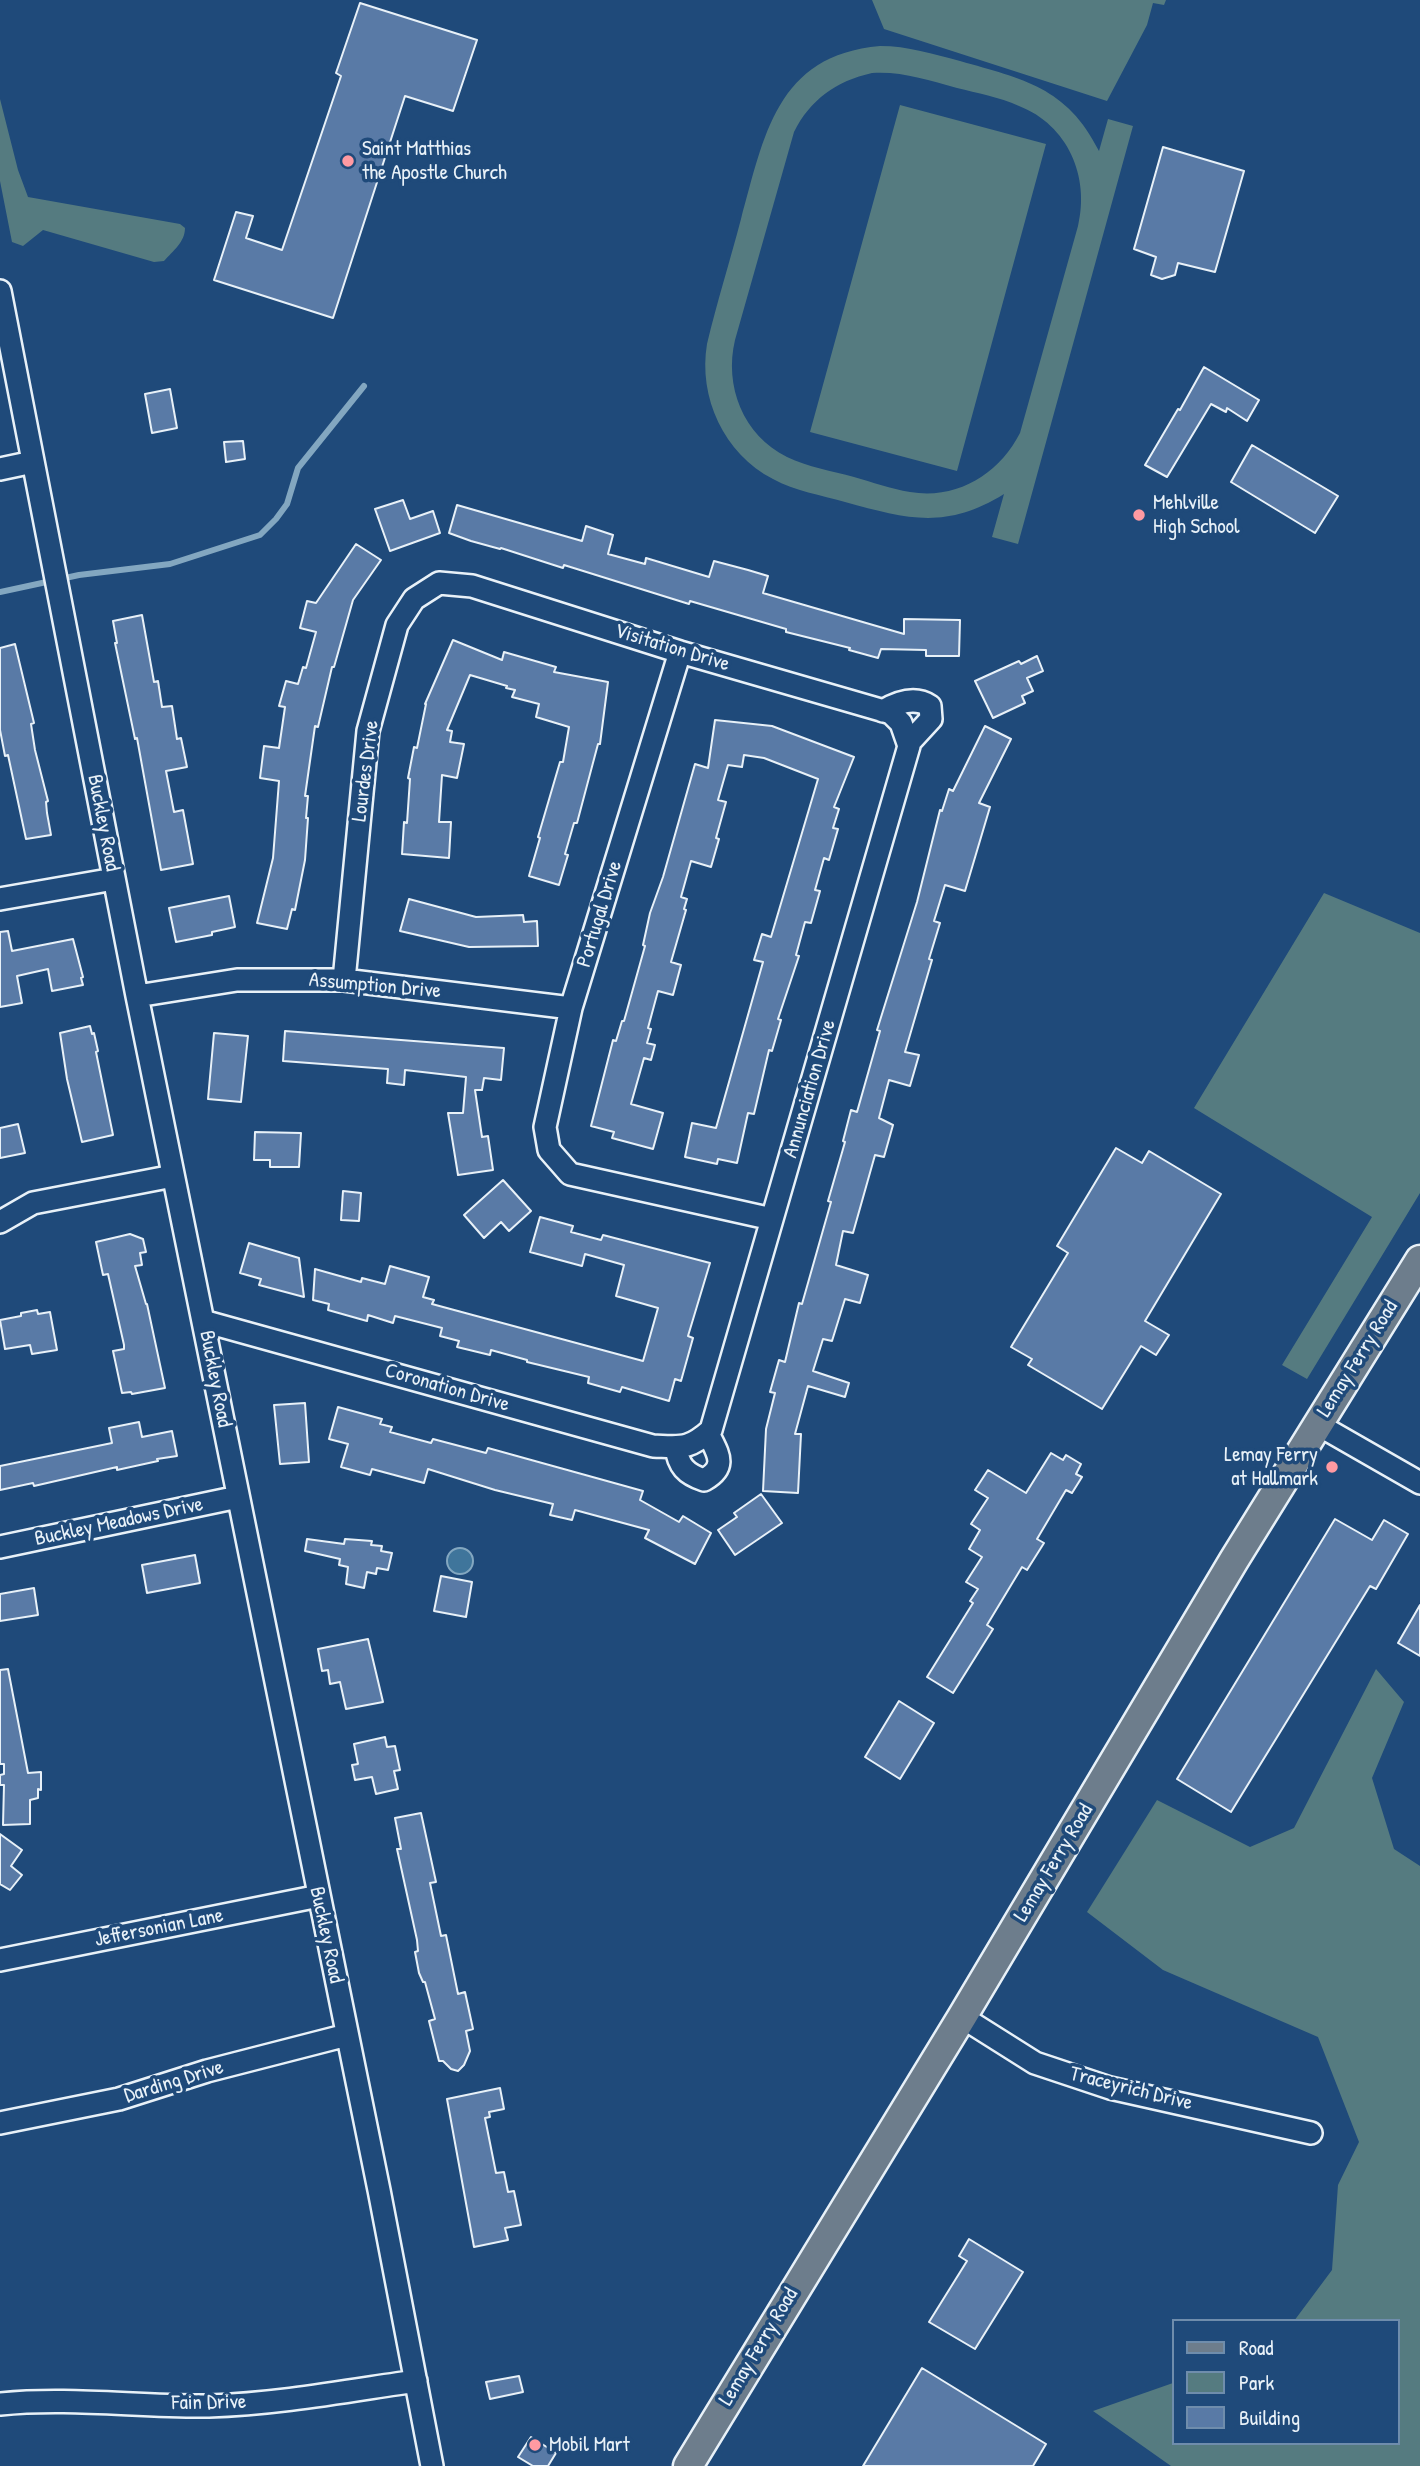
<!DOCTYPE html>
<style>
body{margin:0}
#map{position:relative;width:1420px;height:2466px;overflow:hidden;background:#1f4a7a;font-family:"Patrick Hand",sans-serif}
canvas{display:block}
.legend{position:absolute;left:1172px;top:2319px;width:228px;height:126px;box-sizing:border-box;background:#1f4a7a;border:2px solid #6f8dac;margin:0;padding:9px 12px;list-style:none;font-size:21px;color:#e8f1f8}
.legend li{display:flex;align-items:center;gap:14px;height:35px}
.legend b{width:35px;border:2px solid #6f8dac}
</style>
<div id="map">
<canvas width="1420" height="2466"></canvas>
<ul class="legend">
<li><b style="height:9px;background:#6d7d8c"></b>Road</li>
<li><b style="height:19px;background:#557b80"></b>Park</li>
<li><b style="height:19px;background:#597aa6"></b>Building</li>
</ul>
</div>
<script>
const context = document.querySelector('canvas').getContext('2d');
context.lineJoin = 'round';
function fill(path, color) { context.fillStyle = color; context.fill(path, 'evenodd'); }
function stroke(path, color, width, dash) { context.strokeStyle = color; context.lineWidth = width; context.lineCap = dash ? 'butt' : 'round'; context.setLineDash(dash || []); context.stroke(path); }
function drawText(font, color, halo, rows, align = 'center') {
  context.font = font + ' "Patrick Hand",sans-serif'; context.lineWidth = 7; context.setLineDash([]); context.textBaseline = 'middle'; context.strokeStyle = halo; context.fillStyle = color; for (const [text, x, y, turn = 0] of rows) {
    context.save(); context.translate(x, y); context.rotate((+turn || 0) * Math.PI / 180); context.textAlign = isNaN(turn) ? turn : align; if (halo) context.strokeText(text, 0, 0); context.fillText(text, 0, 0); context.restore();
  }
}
fill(new Path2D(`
 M872,0H1166L1164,5L1153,3L1147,25L1107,101L884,29Z
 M880,46C908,46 933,54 960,61C1023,79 1067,87 1099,151L1108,119L1133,126L1018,544L992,537L1004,494C946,530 907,519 845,502C821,495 795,491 773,479C724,454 698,397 707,344C717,302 730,261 741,219C764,137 776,55 880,46ZM872,73C901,71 928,80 957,88C977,93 999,97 1019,106C1068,125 1090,177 1078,226L1020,433C999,474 957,500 910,492C891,489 872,482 854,477C832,471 808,467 787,457C743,435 724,386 735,340L794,132C810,100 836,81 872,73Z
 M0,99L18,170L28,197L180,224L185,228C185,242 173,251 164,261L154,262L43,230L23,246L12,242L0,181Z
 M900,105L1046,144L957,471L810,432Z
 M1324,893L1420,933V1193L1307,1379L1282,1365L1372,1217L1194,1108Z
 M1376,1669L1404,1702L1372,1778L1394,1849L1420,1866V2466H1171L1093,2411L1173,2383V2443H1397V2321H1294L1332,2270L1338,2185L1359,2142L1318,2037L1163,1970L1087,1912L1157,1800L1250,1847L1294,1828Z`), '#557b80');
const water = new Path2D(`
 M447 1561a13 13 0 1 1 26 0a13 13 0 1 1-26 0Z`);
fill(water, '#3f759b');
stroke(water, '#83a7c0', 2);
stroke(new Path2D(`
 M0,592L79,575L170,564L260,535L276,519L287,504L298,468L364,386`), '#83a7c0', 6);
const building = new Path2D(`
 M360,3L477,40L453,111L405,96L333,318L214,280L236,212L253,216L246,238L282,250L341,76L336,73Z
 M1163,147L1244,171L1215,272L1178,263L1175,275L1162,279L1151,275L1156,257L1134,249Z
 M1204,367L1259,400L1247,421L1227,408L1226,412L1211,404L1167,477L1145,465L1178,409L1180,410Z
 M170,389L177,428L152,433L145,394Z
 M243,441L245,459L226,462L224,442Z
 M1252,445L1338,496L1315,533L1231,482Z
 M403,500L410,519L433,511L440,533L390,551L375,509Z
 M457,505L582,541L586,526L613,535L608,554L645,564L646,558L709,577L714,561L748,570L768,576L763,593L904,634V619L960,620L959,656H926V650L881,649L878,658L849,650L850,648L786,632V629L690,601L689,604L564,565L563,568L501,548L500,549L471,541L449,533Z
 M356,544L381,560L353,600L334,667H332L318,727L315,726L305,796H308L306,818H308L305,860L295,910L292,909L287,929L257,923L273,858L279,781L260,778L264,746L279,748L285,707L279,706L286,681L298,684L303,667L306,668L316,632L300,628L307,601L316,603Z
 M142,615L154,682L158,681L162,707L172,706L177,739L181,738L187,767L166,771L174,812L183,810L193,864L161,870L137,738L135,739L115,643H117L113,621Z
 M453,640L502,660L504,652L556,667L554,672L608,682L600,744H598L577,823H574L565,854L568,855L559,885L529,876L540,838L538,837L560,762H563L569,727L536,717L539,704L512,697L515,690L506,688L507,686L470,675L447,730L452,731L450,742L464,744L457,778L442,775L439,822H451L449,858L402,854L404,822L407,823L410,779L408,778L414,747L417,748L426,704H425Z
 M15,644L34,723L31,724L35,750L48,801L46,802L47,813L51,835L26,839L8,755L5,756L0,730V648Z
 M1037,656L1043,671L1027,678L1033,691L1022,696L1025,703L993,718L975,681L1019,661L1021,664Z
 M715,720L772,726L854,757L834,807L839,809L833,828L838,829L829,860L824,858L815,890L820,891L811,923L805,922L796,955L799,956L778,1019L781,1020L772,1051L769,1050L754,1114L748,1113L737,1163L718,1159L717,1164L685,1157L692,1123L716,1128L763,962L754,960L762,934L771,937L818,779L764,758L744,755L742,767L728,765L718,800L726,802L716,838L719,839L711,867L691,861L681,897L687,899L684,909L686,910L671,962L681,965L673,995L658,991L648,1028L651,1029L647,1043L655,1045L651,1060L644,1058L631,1104L663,1113L653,1149L612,1138L614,1132L591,1126L613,1040L616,1041L622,1021H624L645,946L643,945L650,913L663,877L695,764L708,768Z
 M985,726L1011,739L979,803L990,807L965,891L945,885L934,921L940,923L929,959L932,960L905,1052L919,1055L910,1086L889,1080L879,1118L893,1125L884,1157L875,1155L853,1233L843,1231L836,1265L868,1275L860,1303L845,1299L832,1341L823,1339L813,1371L849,1383L845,1397L808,1386L795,1434H801L798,1493L763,1491L766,1429L775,1393L770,1392L779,1360L785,1362L799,1303L802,1304L831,1202L828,1201L845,1142L843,1141L851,1110L857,1112L880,1031L877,1030L917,902L940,810L942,811L949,789L953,791Z
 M229,896L235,927L212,932V935L176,942L169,908Z
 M409,899L476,917L523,915L524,922L537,921L538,946L469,947L400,931Z
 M8,931L12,951L73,939L83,977L81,978L83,985L52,991L48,969L17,976L22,1003L0,1007V932Z
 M90,1026L92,1034L94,1033L98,1051L96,1052L113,1135L82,1142L67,1079L60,1033Z
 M285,1031L504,1048L501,1080L484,1078L482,1090H475L482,1137L488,1136L493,1170L458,1175L448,1113H463L466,1077L405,1070L404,1085L387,1083L388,1069L283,1061Z
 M214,1033L248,1036L241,1102L208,1099Z
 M18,1124L25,1153L0,1158V1128Z
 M255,1132L301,1133L299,1167H270V1160H254Z
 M1116,1148L1142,1163L1149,1151L1221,1194L1145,1321L1169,1335L1156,1355L1141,1346L1102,1409L1028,1365L1032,1359L1011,1347L1068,1253L1057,1246Z
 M503,1180L531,1211L509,1231L501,1222L484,1238L464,1215Z
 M343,1191L361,1193L359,1221L341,1220Z
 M540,1217L573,1226L571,1232L601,1240L603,1235L710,1263L688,1336L693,1338L681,1381L675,1379L669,1401L622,1387L620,1392L588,1383L589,1377L527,1362V1360L491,1350L490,1355L457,1347L459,1341L440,1336L442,1328L395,1316L393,1323L368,1315L367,1321L328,1310L329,1304L313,1300L315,1269L361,1282L362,1278L385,1284L390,1266L429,1277L423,1297L434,1300L432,1304L643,1361L658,1308L616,1296L624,1265L585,1254L582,1266L530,1252Z
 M130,1234L143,1239L146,1252L140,1253L142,1265L135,1266L146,1304H147L165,1388L132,1394L131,1392L122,1393L113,1351L124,1349V1345L108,1274L103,1275L96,1242Z
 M249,1243L299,1258L304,1297L259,1285L261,1279L240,1273Z
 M37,1310L38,1314L50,1312L57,1350L32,1354L30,1345L5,1349L0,1320L21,1316V1313Z
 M305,1403L309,1462L280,1464L274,1405Z
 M338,1407L382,1419L380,1424L392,1427L390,1432L431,1443L433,1439L486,1453L488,1448L643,1491L640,1500L679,1522L683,1516L711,1533L695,1564L645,1538L649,1530L575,1510L572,1520L550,1515L553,1504L495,1490L428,1469L424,1483L372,1469L370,1475L341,1467L348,1444L329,1439Z
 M139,1422L142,1437L172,1431L177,1456L157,1459L158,1461L117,1470V1467L34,1486L33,1483L0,1490V1466L112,1443L109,1428Z
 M1051,1453L1063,1460L1066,1455L1081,1464L1076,1474L1082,1477L1072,1493L1066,1490L1037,1539L1044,1543L1027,1570L1022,1567L987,1625L993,1629L953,1693L927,1677L973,1603L970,1601L978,1589L966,1582L982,1557L969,1549L980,1530L971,1524L988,1498L975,1490L988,1470L1026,1493Z
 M761,1494L782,1523L735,1555L718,1530L737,1517L734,1513Z
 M1335,1519L1372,1540L1384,1520L1408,1534L1376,1589L1370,1586L1231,1812L1177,1779Z
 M307,1539L344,1544L345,1539L372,1541L371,1545L382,1546L381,1551L392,1553L388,1570L377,1568L376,1574L367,1572L364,1588L346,1584L348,1567L339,1565L340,1559L305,1551Z
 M195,1555L200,1583L147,1593L142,1565Z
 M441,1576L472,1582L466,1617L434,1611Z
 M34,1588L38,1615L0,1621V1594Z
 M1420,1605V1656L1398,1643Z
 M368,1639L383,1702L346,1709L340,1682L330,1684L328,1670L322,1671L318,1649Z
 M8,1669L28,1773L41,1772V1790L38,1789V1798L30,1800V1824L3,1825L4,1785H0V1775L4,1774V1764H0V1670Z
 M899,1701L934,1723L900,1779L865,1757Z
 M385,1737L387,1747L395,1746L400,1770L394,1771L398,1789L376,1794L372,1777L355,1780L352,1765L358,1764L354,1744Z
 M421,1813L436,1882L430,1883L441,1936L446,1935L458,1994L465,1992L473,2029L466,2031L470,2051L464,2065L458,2071L451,2069L443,2061H439L429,2021L435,2019L425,1982H423L419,1973L415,1952L418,1951L417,1940L397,1849H401L395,1818Z
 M0,1834L22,1850L11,1866L22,1875L10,1890L0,1884Z
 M500,2088L504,2109L489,2112L490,2117L485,2118L496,2173L504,2172L508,2192L514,2191L521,2225L505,2228L508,2240L474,2247L447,2099Z
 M969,2239L1023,2272L975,2349L929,2322L967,2261L959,2256Z
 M922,2368L1046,2444L1033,2466H863Z
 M519,2376L523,2392L490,2399L486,2382Z
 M531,2437L556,2453L548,2466H533L518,2457Z`);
fill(building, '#597aa6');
stroke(building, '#e8f1f8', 2);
const minor = new Path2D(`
 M0,291L137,996L379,2190L432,2466
 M0,469L33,462
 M680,652L571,1008L545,1127L549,1150L570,1174L772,1219
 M883,711C898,702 915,696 930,706L931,719L908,744
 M0,899L114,879
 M137,996L237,980H344L571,1008
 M0,1222L33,1203L173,1176
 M203,1321L653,1446C682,1447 688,1450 711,1430L909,746L901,723L891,713L680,652L472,586L439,583L414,599L397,625L368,731L344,980
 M1317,1424L1420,1483
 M676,1447C678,1466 686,1474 704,1480C729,1466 717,1453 708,1433
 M0,1547L238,1497
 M0,1960L319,1896
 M962,2017L1035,2063L1110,2088L1311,2133
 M0,2123L119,2099L207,2071L347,2035
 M0,2404C70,2397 139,2407 209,2406C278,2404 347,2391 416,2381`);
const major = new Path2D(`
 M688,2466L962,2017L1234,1560L1420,1260`);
stroke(minor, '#e8f1f8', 26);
stroke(major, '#e8f1f8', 33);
stroke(minor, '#1f4a7a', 21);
stroke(major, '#6d7d8c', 28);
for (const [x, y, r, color] of [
 [348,161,7,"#ff9aa2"],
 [1139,515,7,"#ff9aa2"],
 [1332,1467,7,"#ff9aa2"],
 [535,2445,7,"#ff9aa2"]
]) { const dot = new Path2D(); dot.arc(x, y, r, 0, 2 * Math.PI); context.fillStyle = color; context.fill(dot); stroke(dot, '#1f4a7a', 2.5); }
drawText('21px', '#e8f1f8', '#1f4a7a', [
 ["Saint Matthias",362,149],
 ["the Apostle Church",362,173],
 ["Mehlville",1153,503],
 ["High School",1153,527],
 ["Lemay Ferry",1318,1455,"right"],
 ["at Hallmark",1318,1479,"right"],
 ["Mobil Mart",549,2445]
], 'left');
drawText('21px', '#e8f1f8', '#1f4a7a', [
 ["Visitation Drive",672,648,17],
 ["Lourdes Drive",366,771,-83],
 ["Buckley Road",103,823,79],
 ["Portugal Drive",600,914,-73],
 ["Assumption Drive",375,986,5],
 ["Annunciation Drive",810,1089,-74],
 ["Lemay Ferry Road",1358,1359,-58],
 ["Buckley Road",215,1379,79],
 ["Coronation Drive",447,1388,16],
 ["Buckley Meadows Drive",119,1522,-12],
 ["Lemay Ferry Road",1054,1863,-59],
 ["Jeffersonian Lane",159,1928,-11],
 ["Buckley Road",326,1935,78],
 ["Darding Drive",174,2082,-17],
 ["Traceyrich Drive",1131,2089,14],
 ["Lemay Ferry Road",759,2347,-59],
 ["Fain Drive",209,2403,-1]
]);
</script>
